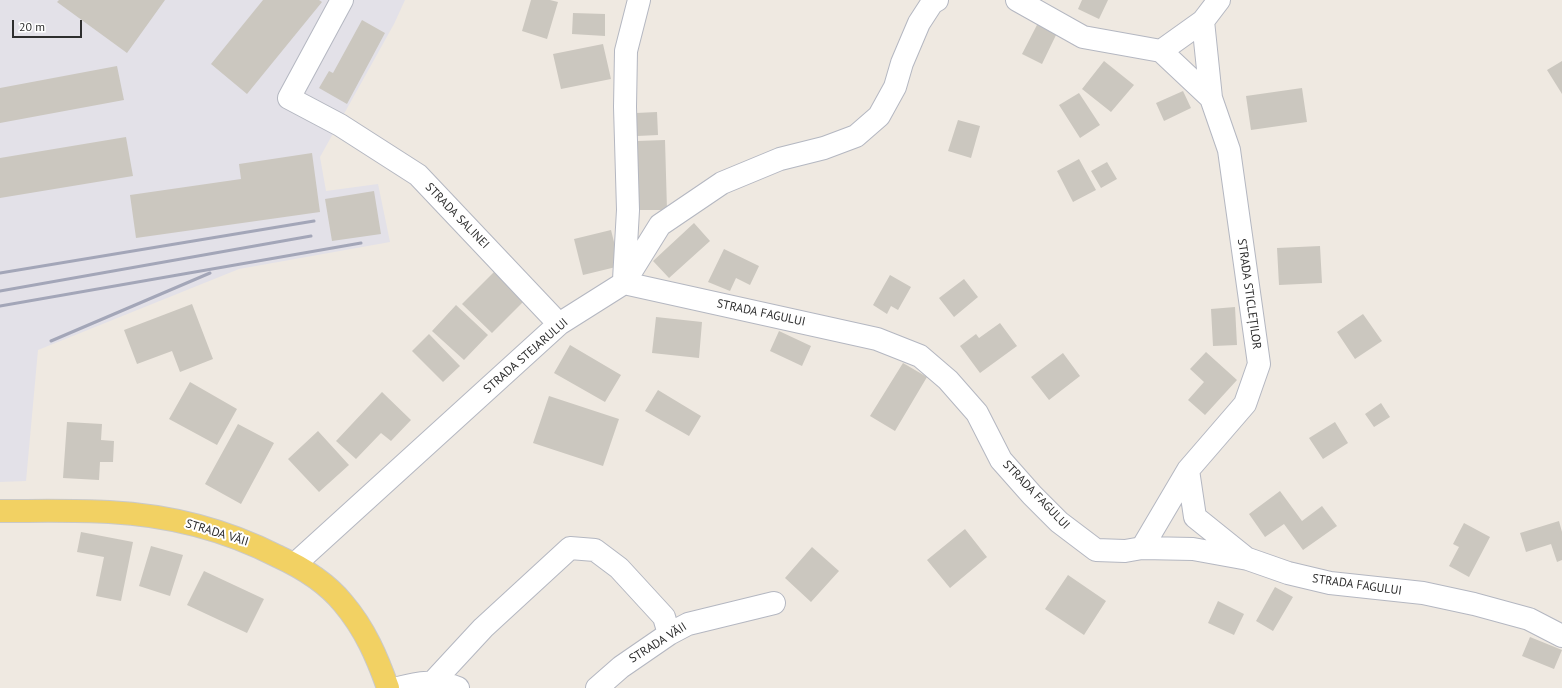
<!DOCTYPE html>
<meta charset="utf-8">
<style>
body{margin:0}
#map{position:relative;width:1562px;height:688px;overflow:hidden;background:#efe9e1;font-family:"PT Sans",sans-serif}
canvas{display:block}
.scale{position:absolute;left:12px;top:20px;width:70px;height:18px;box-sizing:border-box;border:2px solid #2e2e2e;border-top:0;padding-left:5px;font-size:12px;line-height:14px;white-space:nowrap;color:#2e2e2e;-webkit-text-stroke:3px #fff;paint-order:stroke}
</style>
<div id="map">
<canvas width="1562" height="688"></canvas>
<div class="scale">20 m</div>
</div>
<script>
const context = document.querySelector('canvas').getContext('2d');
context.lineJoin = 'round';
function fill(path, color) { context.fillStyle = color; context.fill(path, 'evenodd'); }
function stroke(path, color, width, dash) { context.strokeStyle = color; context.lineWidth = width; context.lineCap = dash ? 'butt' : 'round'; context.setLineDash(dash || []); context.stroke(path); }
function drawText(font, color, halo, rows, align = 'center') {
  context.font = font + ' "PT Sans",sans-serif'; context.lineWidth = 4; context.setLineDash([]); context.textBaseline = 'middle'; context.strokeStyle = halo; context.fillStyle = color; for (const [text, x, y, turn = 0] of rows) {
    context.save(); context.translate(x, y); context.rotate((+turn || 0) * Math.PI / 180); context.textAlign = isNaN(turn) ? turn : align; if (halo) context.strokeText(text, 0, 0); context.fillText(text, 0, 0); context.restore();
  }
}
fill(new Path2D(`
 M0,0H405L394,24L320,157L326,191L378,184L390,242L239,269L38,350L26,481L0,482Z`), '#e3e1e8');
fill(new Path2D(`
 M59,0H165L127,53L57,2Z
 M263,0H319L322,2L247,94L211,64Z
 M531,0H550L558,2L547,39L522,31Z
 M1082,0H1108L1099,19L1078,9Z
 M573,13L605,14V36L572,34Z
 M362,20L385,33L347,104L319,88L329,71L333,73Z
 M1038,23L1057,33L1042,64L1022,54Z
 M603,44L611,79L561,89L553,54Z
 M1104,61L1134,85L1111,112L1082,89Z
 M1562,61V94L1547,70Z
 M117,66L124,100L0,123V88Z
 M1302,88L1307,122L1251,130L1246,96Z
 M1183,91L1191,108L1164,121L1156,103Z
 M1079,93L1100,125L1080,138L1059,105Z
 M657,112L658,135L637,136L636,113Z
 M958,120L980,126L971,158L948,151Z
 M126,137L133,176L0,198V158Z
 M665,140L667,210H639L637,141Z
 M312,153L320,212L136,238L130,195L241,179L239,164Z
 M1079,159L1096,190L1073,202L1057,171Z
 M1107,162L1117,179L1101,188L1091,171Z
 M374,191L381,234L332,241L325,199Z
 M694,223L710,241L669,278L653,261Z
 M611,230L620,266L583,275L574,239Z
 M1320,246L1322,283L1279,285L1277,248Z
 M724,249L759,266L750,285L736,278L730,291L708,282Z
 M496,270L526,299L492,333L462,304Z
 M890,275L911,287L898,310L891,306L887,314L873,305Z
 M964,279L978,297L954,317L939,298Z
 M192,304L213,359L180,372L172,351L137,364L124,330Z
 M456,305L488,335L464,360L432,331Z
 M1235,307L1237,345L1213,346L1211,309Z
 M1363,314L1382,341L1355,359L1337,332Z
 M656,317L702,322L699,358L652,353Z
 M1000,323L1017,346L980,373L960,346L976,334L979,338Z
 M779,331L811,346L802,366L770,351Z
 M429,334L460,366L443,382L412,351Z
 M570,345L621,375L605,402L554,373Z
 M1206,352L1237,380L1205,415L1188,400L1204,382L1190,369Z
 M1063,353L1080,376L1049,400L1031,377Z
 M903,363L927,377L895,431L870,416Z
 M190,382L237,409L217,445L169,419Z
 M658,390L701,416L689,436L645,411Z
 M382,392L411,420L391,441L381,433L356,459L336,441Z
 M549,396L619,419L603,466L533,443Z
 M1381,403L1390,417L1374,427L1365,414Z
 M67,422L102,424L101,440L114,441L113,462H100L99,480L63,478Z
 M1335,422L1348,443L1323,459L1309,438Z
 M238,424L274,443L241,504L205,484Z
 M318,431L349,465L319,492L288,459Z
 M1280,491L1302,521L1322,506L1337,526L1303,550L1284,524L1265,537L1249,514Z
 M1559,521L1562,532V560L1557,562L1551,544L1526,552L1520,533Z
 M1464,523L1490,537L1469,577L1449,566L1459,547L1453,544Z
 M965,529L987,557L950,588L927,560Z
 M81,532L133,542L121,601L96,596L104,557L77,552Z
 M151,546L183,555L170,596L139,586Z
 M812,547L839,571L811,602L785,578Z
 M204,571L264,599L247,633L187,605Z
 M1068,575L1106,601L1084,635L1045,609Z
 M1275,587L1293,597L1273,631L1256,621Z
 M1218,601L1244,614L1234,635L1208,623Z
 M1530,637L1562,650L1554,669L1522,656Z`), '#cbc7bf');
const minor = new Path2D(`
 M342,0L289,98L340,125L418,175L559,324
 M1017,0L1083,37L1161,51L1203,21L1219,0
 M1161,51L1211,98
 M624,280L628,210L625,107L626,51L639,0
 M624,283L877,339L920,356L948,380L977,413L1001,460L1032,495L1059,522L1096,550L1125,551L1142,548L1193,549L1248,559L1288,573L1330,583L1423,593L1474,604L1529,619L1562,636
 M1188,470L1195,517L1246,558
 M1142,548L1188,470L1245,404L1259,364L1229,150L1211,98L1203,21
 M295,564L559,324L624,283L660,225L722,183L780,159L824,148L856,136L879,116L895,87L902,63L919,23L932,3L937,0
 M433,682L483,628L570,548L595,550L619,568L664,617L669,634
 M398,688C417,683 438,679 458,688
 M597,688L621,667L669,634L688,624L774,603`);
const major = new Path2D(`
 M0,511C36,511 73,510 109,512C167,515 226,530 277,556C301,567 326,582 343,603C365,629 377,657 388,688`);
stroke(minor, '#b4b7c1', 24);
stroke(major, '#c9c9c9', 24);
stroke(minor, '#fff', 22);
stroke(major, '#f2d163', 22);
stroke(new Path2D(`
 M0,273L314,221
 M0,291L311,236
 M0,306L361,243
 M51,341L210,273`), '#a3a6b8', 3);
drawText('12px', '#2e2e2e', '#fff', [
 ["STRADA SALINEI",457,216,46],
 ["STRADA STICLEȚILOR",1249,294,82],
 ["STRADA FAGULUI",761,313,12],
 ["STRADA STEJARULUI",526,356,-41],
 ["STRADA FAGULUI",1036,495,46],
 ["STRADA VĂII",217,533,17],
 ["STRADA FAGULUI",1357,585,8],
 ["STRADA VĂII",658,643,-32]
]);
</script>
